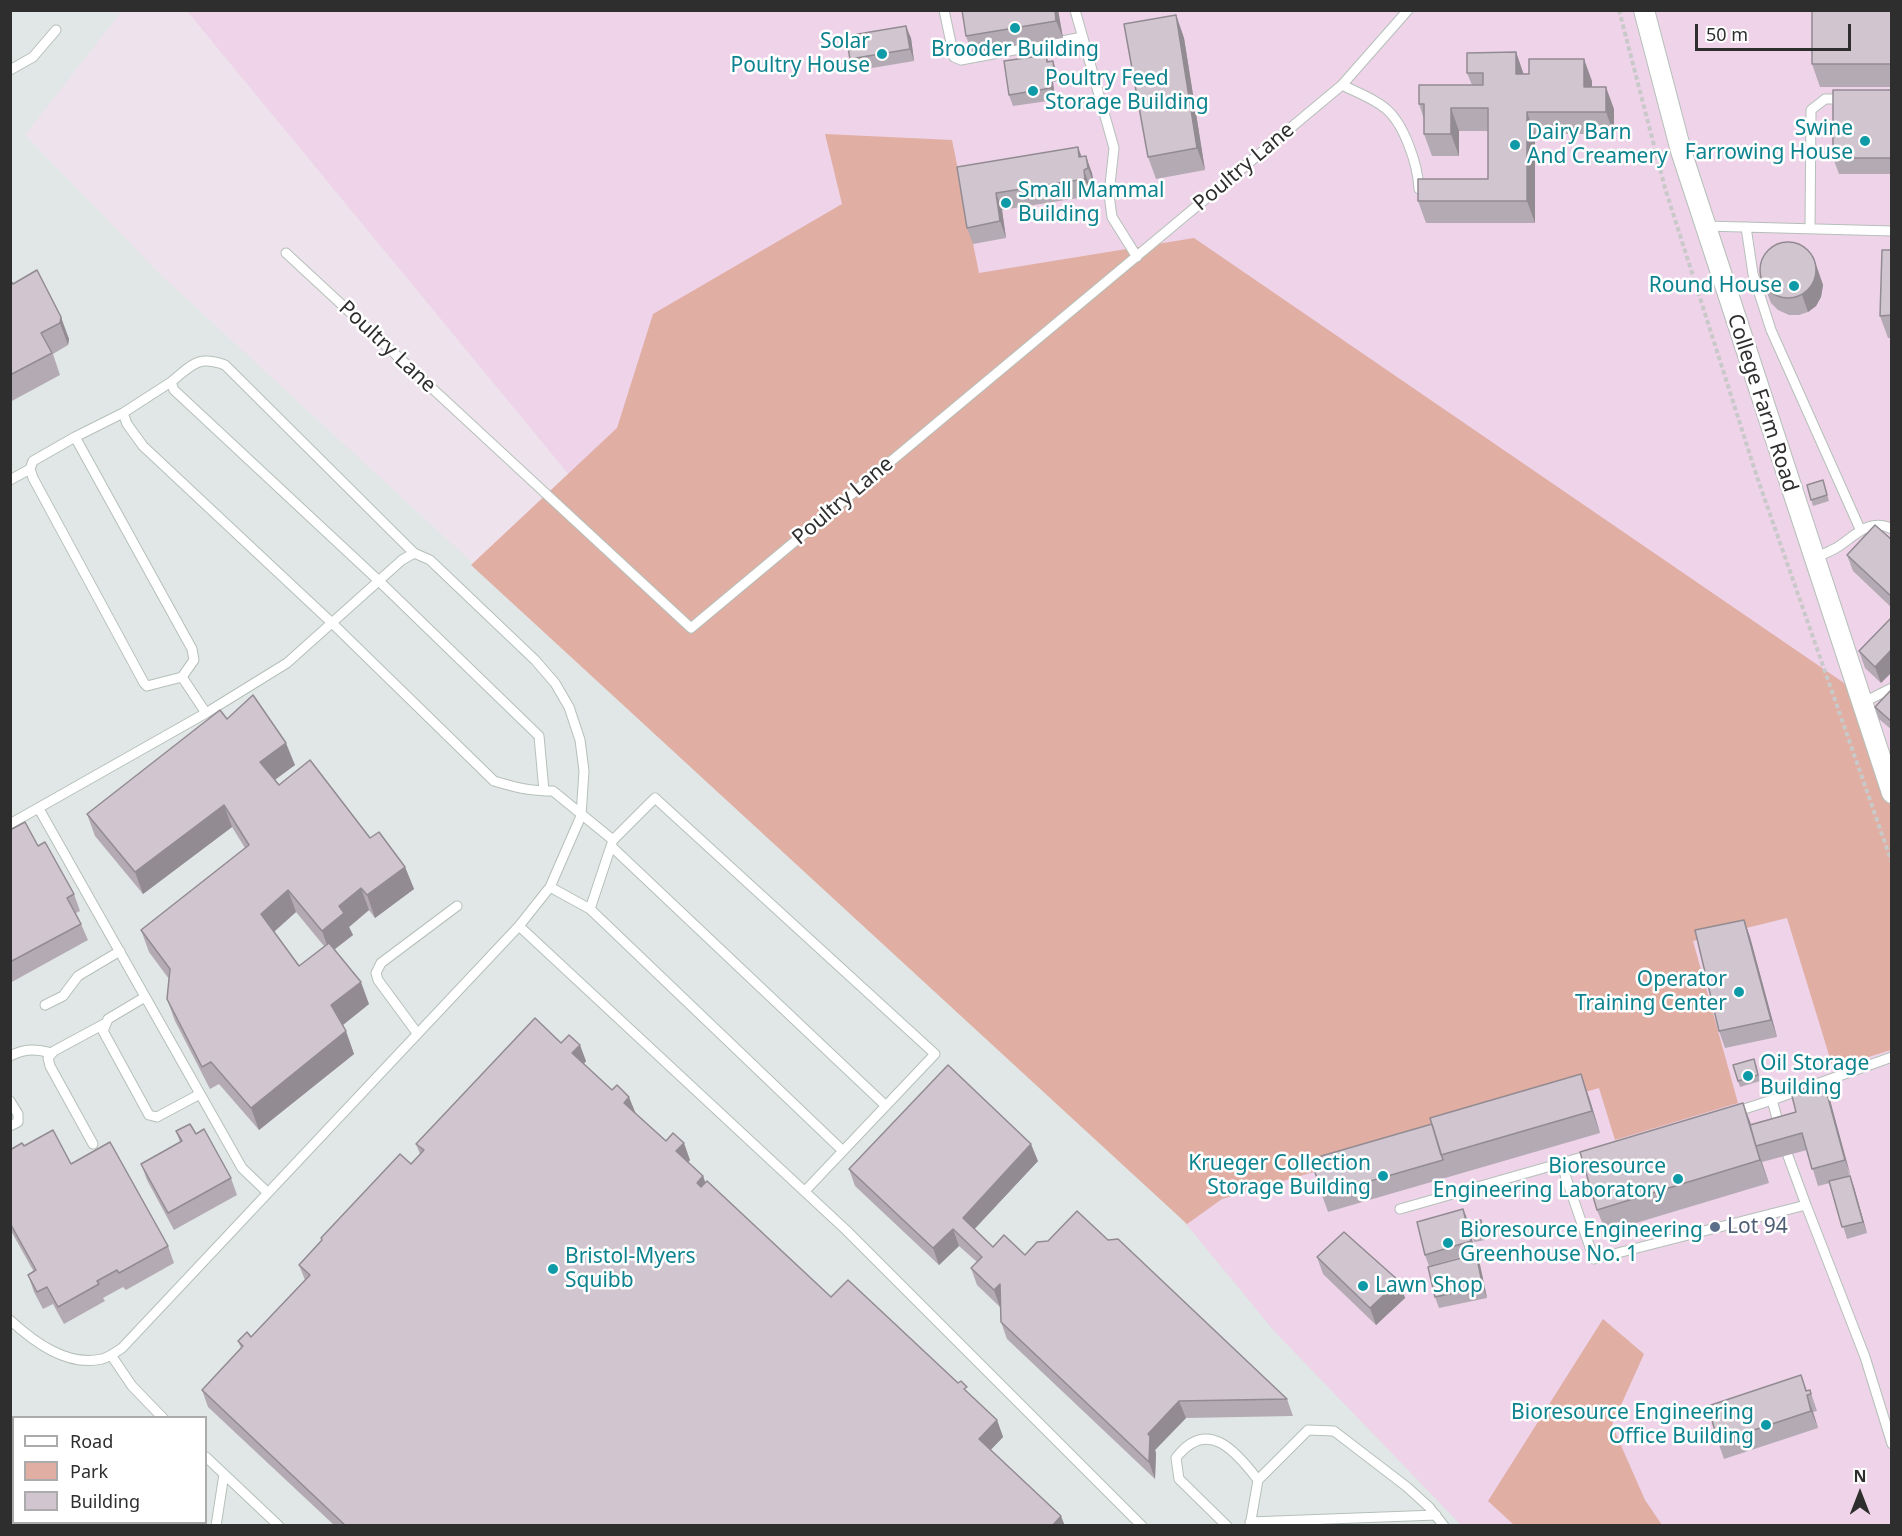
<!DOCTYPE html>
<style>
body{margin:0}
#map{position:relative;width:1902px;height:1536px;overflow:hidden;background:#eee2ed;font-family:"Noto Sans",sans-serif}
canvas{display:block}
.frame{position:absolute;inset:0;border:12px solid #2e2e2e;pointer-events:none}
.legend{position:absolute;left:12px;top:1416px;width:195px;height:108px;box-sizing:border-box;background:#fff;border:2px solid #ababab;margin:0;padding:8px 10px;list-style:none;font-size:18px;color:#2e2e2e}
.legend li{display:flex;align-items:center;gap:12px;height:30px}
.legend b{width:30px;border:2px solid #ababab}
.north{position:absolute;left:1830px;top:1464px;width:60px;height:60px;-webkit-text-stroke:4px #fff;paint-order:stroke;rotate:0deg;font-size:16px;font-weight:700;line-height:24px;text-align:center;color:#2e2e2e}
.north::after{content:'';display:block;margin:auto;width:21px;height:27px;background:#2e2e2e;clip-path:polygon(50% 0,100% 100%,50% 72%,0 100%)}
.scale{position:absolute;left:1695px;top:24px;width:156px;height:27px;box-sizing:border-box;border:3px solid #2e2e2e;border-top:0;padding-left:8px;font-size:18px;line-height:21px;white-space:nowrap;color:#2e2e2e;-webkit-text-stroke:4px #fff;paint-order:stroke}
</style>
<div id="map">
<canvas width="1902" height="1536"></canvas>
<div class="frame"></div>
<ul class="legend">
<li><b style="height:8px;background:#fff"></b>Road</li>
<li><b style="height:16px;background:#e0aea2"></b>Park</li>
<li><b style="height:16px;background:#d1c6d0"></b>Building</li>
</ul>
<div class="north">N</div>
<div class="scale">50 m</div>
</div>
<script>
const context = document.querySelector('canvas').getContext('2d');
context.lineJoin = 'round';
function fill(path, color) { context.fillStyle = color; context.fill(path, 'evenodd'); }
function stroke(path, color, width, dash) { context.strokeStyle = color; context.lineWidth = width; context.lineCap = dash ? 'butt' : 'round'; context.setLineDash(dash || []); context.stroke(path); }
function drawText(font, color, halo, rows, align = 'center') {
  context.font = font + ' "Noto Sans",sans-serif'; context.lineWidth = 5; context.setLineDash([]); context.textBaseline = 'middle'; context.strokeStyle = halo; context.fillStyle = color; for (const [text, x, y, turn = 0] of rows) {
    context.save(); context.translate(x, y); context.rotate((+turn || 0) * Math.PI / 180); context.textAlign = isNaN(turn) ? turn : align; if (halo) context.strokeText(text, 0, 0); context.fillText(text, 0, 0); context.restore();
  }
}
fill(new Path2D(`
 M10,11H122L25,135L162,276L1514,1525H11ZM14,1418H206V1522H14Z`), '#e1e7e6');
fill(new Path2D(`
 M187,11H1891V1525H1461L1275,1332Z`), '#eed3e9');
fill(new Path2D(`
 M825,134L952,140L979,273L1194,238L1863,696L1891,778V1050L1833,1068L1787,918L1693,941L1738,1103L1615,1140L1599,1088L1222,1199L1187,1224L471,565L617,428L653,314L842,204Z
 M1603,1319L1644,1354L1612,1425L1645,1500L1662,1525H1514L1488,1501Z`), '#e0aea2');
const service = new Path2D(`
 M944,10L954,57L961,60L1083,37
 M1075,10L1114,148L1109,194L1112,217L1137,257
 M10,70L33,57L56,30
 M1342,85C1356,92 1373,98 1385,108C1404,123 1418,165 1419,189
 M1705,226L1892,231
 M1746,227L1753,274L1771,330L1860,529
 M1810,228L1811,110L1825,99H1845
 M286,253L691,628L1342,85L1408,10
 M171,382C192,365 197,355 225,365L414,553
 M123,413L75,437L33,461L30,469L33,478L144,683L147,686L182,677L206,713
 M75,437L192,649L194,660L182,677
 M10,480L30,469
 M1814,558C1821,555 1829,552 1836,548C1854,537 1869,517 1892,529
 M1862,703L1892,688
 M544,791L539,736L379,581L174,390L171,382L123,413L127,424L143,446L332,623L494,781C518,788 528,791 553,791L613,840L655,798L935,1054L805,1191
 M39,809L242,1168L267,1192
 M10,824L206,713L287,663L402,560L414,553L430,560L535,660L555,683L569,707L580,740L584,771L581,816L550,887L519,926L122,1348C116,1352 109,1357 102,1359C67,1367 34,1342 10,1320
 M611,846L886,1106
 M550,887L590,909L843,1151
 M590,909L612,843
 M519,926L846,1230L1142,1526
 M145,997L108,1019L103,1031L149,1115L157,1117L200,1094
 M45,1005L63,996L78,976L120,951
 M417,1033L378,980L376,973L381,963L457,906
 M10,1056C26,1048 36,1049 52,1053
 M1772,1100L1780,1129
 M10,1101L18,1114V1122L10,1126
 M1735,1112L1772,1100L1892,1057
 M93,1144L50,1066L48,1058L54,1051L104,1024
 M1561,1163L1594,1259L1806,1205L1788,1156
 M1806,1205L1865,1357L1892,1444
 M1400,1209L1593,1154
 M111,1355L132,1386L163,1418
 M206,1457L279,1526
 M1250,1522L1436,1515
 M216,1526L224,1474
 M1227,1526L1179,1479L1176,1458C1207,1417 1236,1451 1258,1480
 M1250,1526L1258,1480L1308,1430L1334,1431L1407,1487L1429,1507L1444,1526`);
const minor = new Path2D(`
 M1644,10L1681,151L1892,793`);
stroke(service, '#b5c0b9', 11);
stroke(minor, '#b5c0b9', 22);
stroke(new Path2D(`
 M1619,10L1665,188L1757,477L1892,863`), '#c9c9c9', 4, [4.5, 3]);
stroke(service, '#fff', 9);
stroke(minor, '#fff', 20);
fill(new Path2D(`
 M962,10H1058L1063,38L972,53L966,36Z
 M1892,10V87H1820L1812,64Z
 M1176,15L1184,38L1205,170L1156,179L1148,157Z
 M911,38L914,61L854,71L850,59Z
 M1516,52L1523,74L1592,81V87L1614,109V134H1535V223H1426L1418,201L1488,179V131H1459V156H1432L1424,134V119L1419,104L1472,85L1467,73Z
 M1046,55L1049,62L1053,61L1057,73L1058,81L1053,82L1055,100L1013,106L1009,95Z
 M1892,90V174H1839L1833,158Z
 M1082,156L1092,173L1094,185L1090,187L1091,196L1002,210L1006,238L973,244L967,228L957,167Z
 M1892,250V338H1888L1880,316Z
 M1813,256L1823,285L1821,297L1816,306L1808,312L1799,315H1789L1778,310L1771,303L1760,275Z
 M37,270L69,339L68,345L53,354L60,375L10,402V280L13,284Z
 M1823,480L1829,501L1813,506L1807,485Z
 M1892,540V608L1853,571L1847,555Z
 M1892,617L1881,683L1865,668L1859,651Z
 M1892,693V730L1879,719L1875,707Z
 M227,719L295,765L274,780L279,785L370,838L405,867L414,889L375,918L369,910L349,927L353,935L334,949L369,1004L343,1025L354,1054L259,1130L219,1084L210,1089L175,1021L167,999L169,979L149,952L141,930L245,848L232,827L143,894L95,836L87,814ZM296,912L324,946L299,966L274,932Z
 M10,830L38,846L74,894L80,911L76,913L81,924L88,940L10,983Z
 M1744,920L1750,937L1777,1037L1725,1048L1719,1031Z
 M561,1043L586,1061L584,1064L635,1113L666,1141L690,1160L688,1162L703,1176L705,1182L831,1297L970,1395L997,1420L1003,1437L990,1450L1065,1526H335L208,1407L202,1390L241,1348L238,1341L251,1337L305,1280L299,1265L322,1241L321,1238L411,1164L420,1154L416,1144Z
 M1756,1064L1760,1081L1740,1087L1738,1081Z
 M1824,1083L1830,1100L1850,1177L1867,1233L1847,1239L1830,1183L1818,1186L1807,1150L1762,1162L1769,1183L1606,1232L1597,1210L1743,1103L1751,1124L1796,1112Z
 M1589,1097L1600,1133L1328,1212L1322,1195Z
 M176,1131L196,1134L231,1178L237,1195L174,1230L147,1180L141,1164L180,1142Z
 M24,1146L71,1164L168,1246L174,1263L126,1290L123,1287L103,1298L105,1301L64,1324L53,1304L43,1309L34,1292L28,1275L34,1272L10,1229V1150Z
 M1038,1161L974,1229L993,1247L1025,1255L1108,1240L1287,1399L1293,1416L1186,1418L1155,1450L1156,1453L1155,1479L1007,1339L1001,1322L1000,1307L977,1285L971,1268L977,1262L959,1246L939,1265L855,1186L849,1169Z
 M1463,1209L1468,1221L1475,1253L1429,1266L1425,1255Z
 M1481,1220L1485,1240L1474,1242L1472,1236Z
 M1476,1254L1480,1265L1487,1298L1439,1308L1435,1297Z
 M1317,1257L1399,1281L1405,1298L1376,1325L1323,1274Z
 M1801,1375L1807,1391L1810,1390L1817,1411L1813,1412L1818,1428L1724,1459L1718,1442Z`), '#b4aab3');
fill(new Path2D(`
 M1055,10H1058L1063,38L1056,21Z
 M1176,15L1184,38L1205,170L1197,148Z
 M906,26L911,38L914,61L910,49Z
 M1516,52L1524,75L1516,74Z
 M1584,59L1592,81V109L1584,87Z
 M1053,61L1057,73L1058,81L1054,70Z
 M1049,71L1053,82L1055,100L1051,88Z
 M1606,87L1614,109V134L1606,112Z
 M1451,108L1459,131V156L1451,134Z
 M1527,112L1535,134V223L1527,201Z
 M1078,147L1084,163V170L1090,187L1091,196L1085,179L1079,157Z
 M1086,156L1092,173L1094,185L1088,168Z
 M996,193L1002,210L1006,238L1000,221Z
 M1813,256L1823,285L1821,297L1816,306L1808,312L1802,295Z
 M61,317L69,339L68,345L60,323Z
 M1892,649V672L1881,683L1875,667Z
 M286,743L295,765L268,785L260,762Z
 M224,805L232,827L143,894L135,872Z
 M405,867L414,889L375,918L367,895Z
 M361,888L369,910L349,927L353,935L330,953L322,931L339,906Z
 M288,890L296,912L269,936L261,914Z
 M1744,920L1750,937L1777,1037L1771,1020Z
 M361,982L369,1004L339,1028L331,1005Z
 M346,1031L354,1054L259,1130L251,1108Z
 M580,1045L586,1061L578,1070L572,1053Z
 M1581,1074L1589,1097L1600,1133L1592,1111Z
 M1824,1083L1830,1100L1851,1177L1845,1160Z
 M629,1097L636,1114L624,1103Z
 M1743,1103L1751,1125L1756,1146L1769,1183L1760,1160Z
 M684,1143L690,1160L682,1168L676,1151Z
 M1031,1144L1038,1161L969,1235L963,1218Z
 M703,1176L709,1193L703,1200L697,1183Z
 M1850,1176L1854,1187L1867,1233L1863,1222Z
 M1463,1209L1468,1221L1475,1253L1471,1241Z
 M953,1229L959,1246L939,1265L933,1248Z
 M1476,1254L1480,1265L1487,1298L1483,1287Z
 M1399,1281L1405,1298L1376,1325L1370,1308Z
 M1000,1284V1307L994,1290Z
 M1807,1395L1813,1412L1818,1428L1811,1411Z
 M1179,1401L1186,1418L1155,1450L1156,1453L1155,1479L1149,1462L1148,1434Z
 M997,1420L1003,1437L985,1456L979,1439Z
 M1061,1516L1065,1526H1052Z`), '#928b92');
const building = new Path2D(`
 M962,10H1055L1056,21L966,36Z
 M1812,10H1892V64H1812Z
 M1176,15L1197,148L1148,157L1124,24Z
 M906,26L910,49L850,59L846,36Z
 M1516,52V74H1529V59H1584V87H1606V112H1527V201H1418V179H1488V108H1451V134H1424V104H1419V85H1483V73H1467V53Z
 M1046,55L1047,62L1053,61L1054,70L1049,71L1051,88L1009,95L1004,61Z
 M1833,90H1892V158H1833Z
 M1078,147L1079,157L1086,156L1088,168L1084,170L1085,179L996,193L1000,221L967,228L957,167Z
 M1760 270a28 28 0 1 1 56 0a28 28 0 1 1-56 0Z
 M1882,250H1892V315L1880,316Z
 M37,270L61,317L60,323L41,333L52,353L10,375V280L13,284Z
 M1823,480L1827,495L1811,500L1807,485Z
 M1875,525L1892,540V597L1847,555Z
 M1892,617V649L1875,667L1859,651Z
 M1890,691L1892,693V722L1875,707Z
 M253,695L286,743L260,762L279,785L310,760L370,838L379,832L405,867L367,895L361,888L339,906L344,913L322,931L288,890L261,914L299,966L329,943L361,982L331,1005L346,1031L251,1108L211,1062L202,1067L167,999L170,969L141,930L249,845L224,805L135,872L87,814L220,710L227,719Z
 M25,822L38,846L45,842L74,894L67,898L81,924L10,962V830Z
 M1744,920L1771,1020L1719,1031L1695,930Z
 M535,1018L561,1043L569,1035L580,1045L572,1053L612,1090L617,1085L629,1097L624,1103L666,1141L673,1133L684,1143L676,1151L703,1176L697,1183L701,1187L707,1181L831,1297L848,1280L958,1383L961,1381L967,1387L964,1389L997,1420L979,1439L1061,1516L1052,1526H346L202,1390L243,1346L238,1341L247,1332L251,1337L310,1275L299,1265L322,1240L321,1238L400,1154L411,1164L424,1150L416,1144Z
 M1754,1059L1758,1075L1738,1081L1733,1065Z
 M948,1065L1031,1144L963,1218L993,1247L1004,1235L1025,1255L1037,1242L1048,1241L1077,1211L1108,1240L1118,1239L1287,1399L1179,1401L1148,1434L1150,1436L1149,1462L1001,1322L1000,1284L994,1290L971,1268L982,1257L953,1229L933,1248L849,1169Z
 M1581,1074L1592,1111L1441,1155L1430,1118Z
 M1824,1083L1845,1160L1812,1169L1802,1133L1756,1146L1750,1125L1796,1112L1791,1092Z
 M1743,1103L1760,1160L1597,1210L1580,1152Z
 M190,1124L196,1134L204,1129L231,1178L168,1213L141,1164L182,1141L176,1131Z
 M1432,1124L1443,1160L1322,1195L1311,1159Z
 M53,1130L71,1164L110,1142L168,1246L119,1273L117,1270L97,1281L99,1284L58,1307L47,1287L37,1292L28,1275L36,1270L10,1223V1150L22,1143L24,1146Z
 M1850,1176L1863,1222L1842,1227L1829,1181Z
 M1463,1209L1471,1241L1425,1255L1417,1222Z
 M1481,1220L1483,1235L1472,1236L1471,1222Z
 M1344,1232L1399,1281L1370,1308L1317,1257Z
 M1476,1254L1483,1287L1435,1297L1428,1267Z
 M1801,1375L1806,1391L1810,1390L1811,1394L1807,1395L1811,1411L1718,1442L1708,1406Z`);
fill(building, '#d1c6d0');
stroke(building, '#928b92', 1.5);
for (const [x, y, r, color] of [
 [1015,28,6,"#0f9aa8"],
 [882,54,6,"#0f9aa8"],
 [1033,91,6,"#0f9aa8"],
 [1865,141,6,"#0f9aa8"],
 [1515,145,6,"#0f9aa8"],
 [1006,203,6,"#0f9aa8"],
 [1794,286,6,"#0f9aa8"],
 [1739,992,6,"#0f9aa8"],
 [1748,1076,6,"#0f9aa8"],
 [1383,1176,6,"#0f9aa8"],
 [1678,1179,6,"#0f9aa8"],
 [1715,1227,6,"#5c6f8a"],
 [1448,1243,6,"#0f9aa8"],
 [553,1269,6,"#0f9aa8"],
 [1363,1286,6,"#0f9aa8"],
 [1766,1425,6,"#0f9aa8"]
]) { const dot = new Path2D(); dot.arc(x, y, r, 0, 2 * Math.PI); context.fillStyle = color; context.fill(dot); stroke(dot, '#fff', 2); }
drawText('21px', '#0d838f', '#fff', [
 ["Solar",870,42],
 ["Poultry House",870,66],
 ["Brooder Building",1015,50,"center"],
 ["Poultry Feed",1045,79,"left"],
 ["Storage Building",1045,103,"left"],
 ["Swine",1853,129],
 ["Farrowing House",1853,153],
 ["Dairy Barn",1527,133,"left"],
 ["And Creamery",1527,157,"left"],
 ["Small Mammal",1018,191,"left"],
 ["Building",1018,215,"left"],
 ["Round House",1782,286],
 ["Operator",1727,980],
 ["Training Center",1727,1004],
 ["Oil Storage",1760,1064,"left"],
 ["Building",1760,1088,"left"],
 ["Krueger Collection",1371,1164],
 ["Storage Building",1371,1188],
 ["Bioresource",1666,1167],
 ["Engineering Laboratory",1666,1191],
 ["Bioresource Engineering",1460,1231,"left"],
 ["Greenhouse No. 1",1460,1255,"left"],
 ["Bristol-Myers",565,1257,"left"],
 ["Squibb",565,1281,"left"],
 ["Lawn Shop",1375,1286,"left"],
 ["Bioresource Engineering",1754,1413],
 ["Office Building",1754,1437]
], 'right');
drawText('21px', '#2e2e2e', '#fff', [
 ["Poultry Lane",1244,167,-40],
 ["Poultry Lane",387,347,43],
 ["College Farm Road",1762,403,72],
 ["Poultry Lane",843,501,-40]
]);
drawText('21px', '#4e5e75', '#fff', [
 ["Lot 94",1727,1227]
], 'left');
</script>
